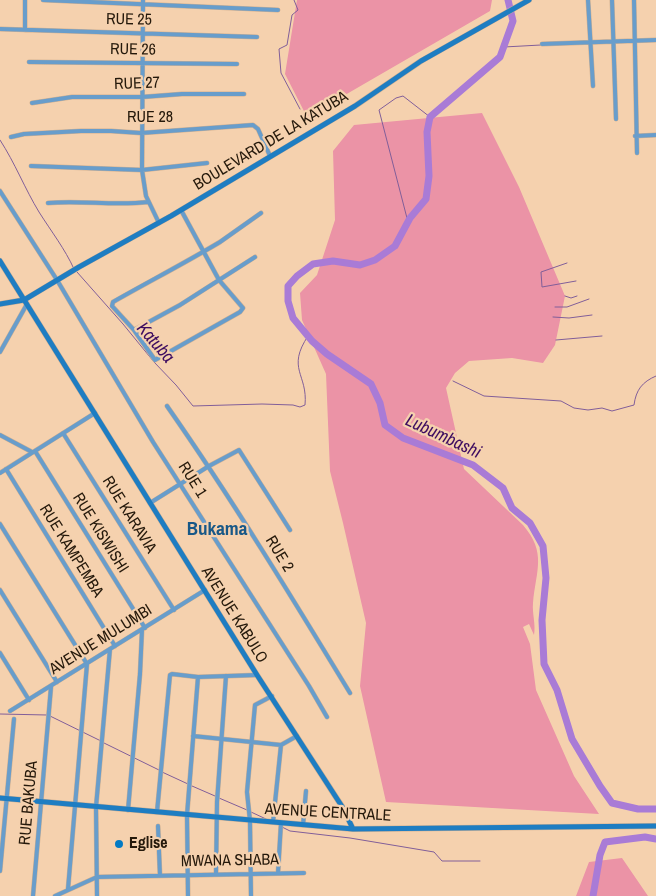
<!DOCTYPE html>
<style>
body{margin:0}
canvas{display:block;background:#f5d1ae}
</style>
<canvas width="656" height="896"></canvas>
<script>
const context = document.querySelector('canvas').getContext('2d');
context.lineJoin = 'round';
function fill(path, color) { context.fillStyle = color; context.fill(path, 'evenodd'); }
function stroke(path, color, width, dash) { context.strokeStyle = color; context.lineWidth = width; context.lineCap = dash ? 'butt' : 'round'; context.setLineDash(dash || []); context.stroke(path); }
function drawText(font, color, halo, rows, align = 'center') {
  context.font = font + ' "Archivo Narrow",sans-serif'; context.lineWidth = 4.5; context.setLineDash([]); context.textBaseline = 'middle'; context.strokeStyle = halo; context.fillStyle = color; for (const [text, x, y, turn = 0] of rows) {
    context.save(); context.translate(x, y); context.rotate((+turn || 0) * Math.PI / 180); context.textAlign = isNaN(turn) ? turn : align; if (halo) context.strokeText(text, 0, 0); context.fillText(text, 0, 0); context.restore();
  }
}
fill(new Path2D(`
 M297,0H492L490,11L307,117L285,74Z
 M482,113L519,187L565,296L555,345L543,363L512,358L469,361L455,373L446,388L464,469L523,525C547,553 536,570 533,603C532,614 536,624 534,635L529,624L523,627L530,644L536,690L574,776L599,814L386,802L360,686L366,623L343,523L330,471L326,374L302,320L300,293L317,275L335,220L333,151L354,125Z
 M622,858L648,896H576L589,862Z`), '#eb93a6');
stroke(new Path2D(`
 M294,0L298,10L292,15L287,45L279,49L281,73L300,109
 M504,47L541,45
 M0,140C15,163 25,189 39,212C51,231 65,249 74,269
 M408,222L379,110L396,98L403,96L430,117
 M567,263L541,272L542,287L576,281
 M77,272L123,324L154,362L176,385L193,406L262,404L293,405L300,407L305,405C308,374 286,369 308,336
 M565,296L571,298L577,296
 M555,307H567L589,299
 M553,317L569,318L592,315
 M556,340L602,336
 M453,381L484,396L561,401L574,408L588,410L602,408L612,411L634,405C636,390 642,382 656,376
 M0,714L47,715
 M50,716L101,741
 M104,743L159,770
 M162,772L188,784
 M192,786L215,796
 M219,798L247,810
 M251,812L266,819
 M282,827L290,831L350,838L434,852L442,861H480`), '#815e99', 1);
stroke(new Path2D(`
 M508,0L513,21L500,57L430,117L427,132L429,176L426,199L410,218L395,246L375,260L360,265L333,261L313,264L297,276L288,286V301L293,318L312,341L327,354L371,384L380,403L385,425L403,438L473,465L503,488L512,508L530,523L543,546L546,578L542,620L544,664L557,690L572,739L600,786L612,803L638,809H656
 M593,896L600,855L605,842L645,837L656,839`), '#a97bd6', 7);
const street = new Path2D(`
 M25,0V30
 M43,0L278,10
 M143,0L142,170L146,196L159,223
 M588,0L593,86
 M612,0L616,119
 M634,0L637,153
 M0,29L257,37
 M542,44L656,40
 M29,62L237,64
 M32,103L72,97H142L182,94H244
 M635,136L656,135
 M11,137L24,134L81,131H111L141,133L253,125L258,129L270,156
 M31,166L142,170L207,163
 M0,191L57,280L153,442L309,686L327,717
 M48,203C81,200 115,206 148,202
 M181,210L219,280L243,308L240,312L155,360L134,330L112,306L113,302C148,282 185,263 220,242L261,213
 M134,330L180,305L255,257
 M0,352L27,304
 M167,406C232,499 291,596 350,693
 M63,433L174,610
 M0,435L32,452
 M35,451L145,628
 M6,469L115,646
 M0,473L95,413
 M150,503L209,466L239,450L290,530
 M0,524L87,664L68,889
 M0,590L57,682
 M0,653L29,700
 M10,711L205,590
 M193,736L281,745L297,736
 M128,810L140,674L142,630
 M157,812L170,675L172,674L198,677L257,675
 M273,822L281,745
 M303,825L306,791
 M158,826L160,876
 M0,871L14,719
 M278,873L281,823
 M216,874L217,802L226,676
 M33,896L51,687
 M55,896L97,877L304,873
 M97,896L96,807L110,649
 M188,896L187,815L198,677
 M251,896L250,821L247,792L255,705L272,696`);
const secondary = new Path2D(`
 M0,261L257,675L343,808L353,829
 M0,304L24,300L79,267L171,216L355,106L421,61L529,0
 M0,798L353,829L656,826`);
stroke(street, '#d0b091', 5);
stroke(secondary, '#d0b091', 6);
stroke(street, '#689dcb', 4);
stroke(secondary, '#1e7dc2', 5);
for (const [x, y, r, color] of [
 [119,844,5,"#027ac4"]
]) { const dot = new Path2D(); dot.arc(x, y, r, 0, 2 * Math.PI); context.fillStyle = color; context.fill(dot); stroke(dot, '#f5d1ae', 2); }
drawText('16px', '#25190b', '#f5d1ae', [
 ["RUE 25",129,20,1],
 ["RUE 26",133,50,1],
 ["RUE 27",137,84,-2],
 ["RUE 28",150,118],
 ["BOULEVARD DE LA KATUBA",271,141,-31],
 ["RUE 1",192,480,58],
 ["RUE KARAVIA",129,515,58],
 ["RUE KISWISHI",100,533,58],
 ["RUE KAMPEMBA",71,551,58],
 ["RUE 2",279,554,59],
 ["AVENUE KABULO",234,615,58],
 ["AVENUE MULUMBI",101,640,-32],
 ["RUE BAKUBA",29,803,-85],
 ["AVENUE CENTRALE",328,813,3],
 ["MWANA SHABA",230,861,-1]
]);
drawText('bold 16px', '#25190b', '#f5d1ae', [
 ["Eglise",129,844]
], 'left');
drawText('italic 18px', '#3e0d60', '#f5d1ae', [
 ["Katuba",155,343,49],
 ["Lubumbashi",443,437,25]
]);
drawText('bold 19px', '#185887', '#f5d1ae', [
 ["Bukama",217,530]
]);
</script>
